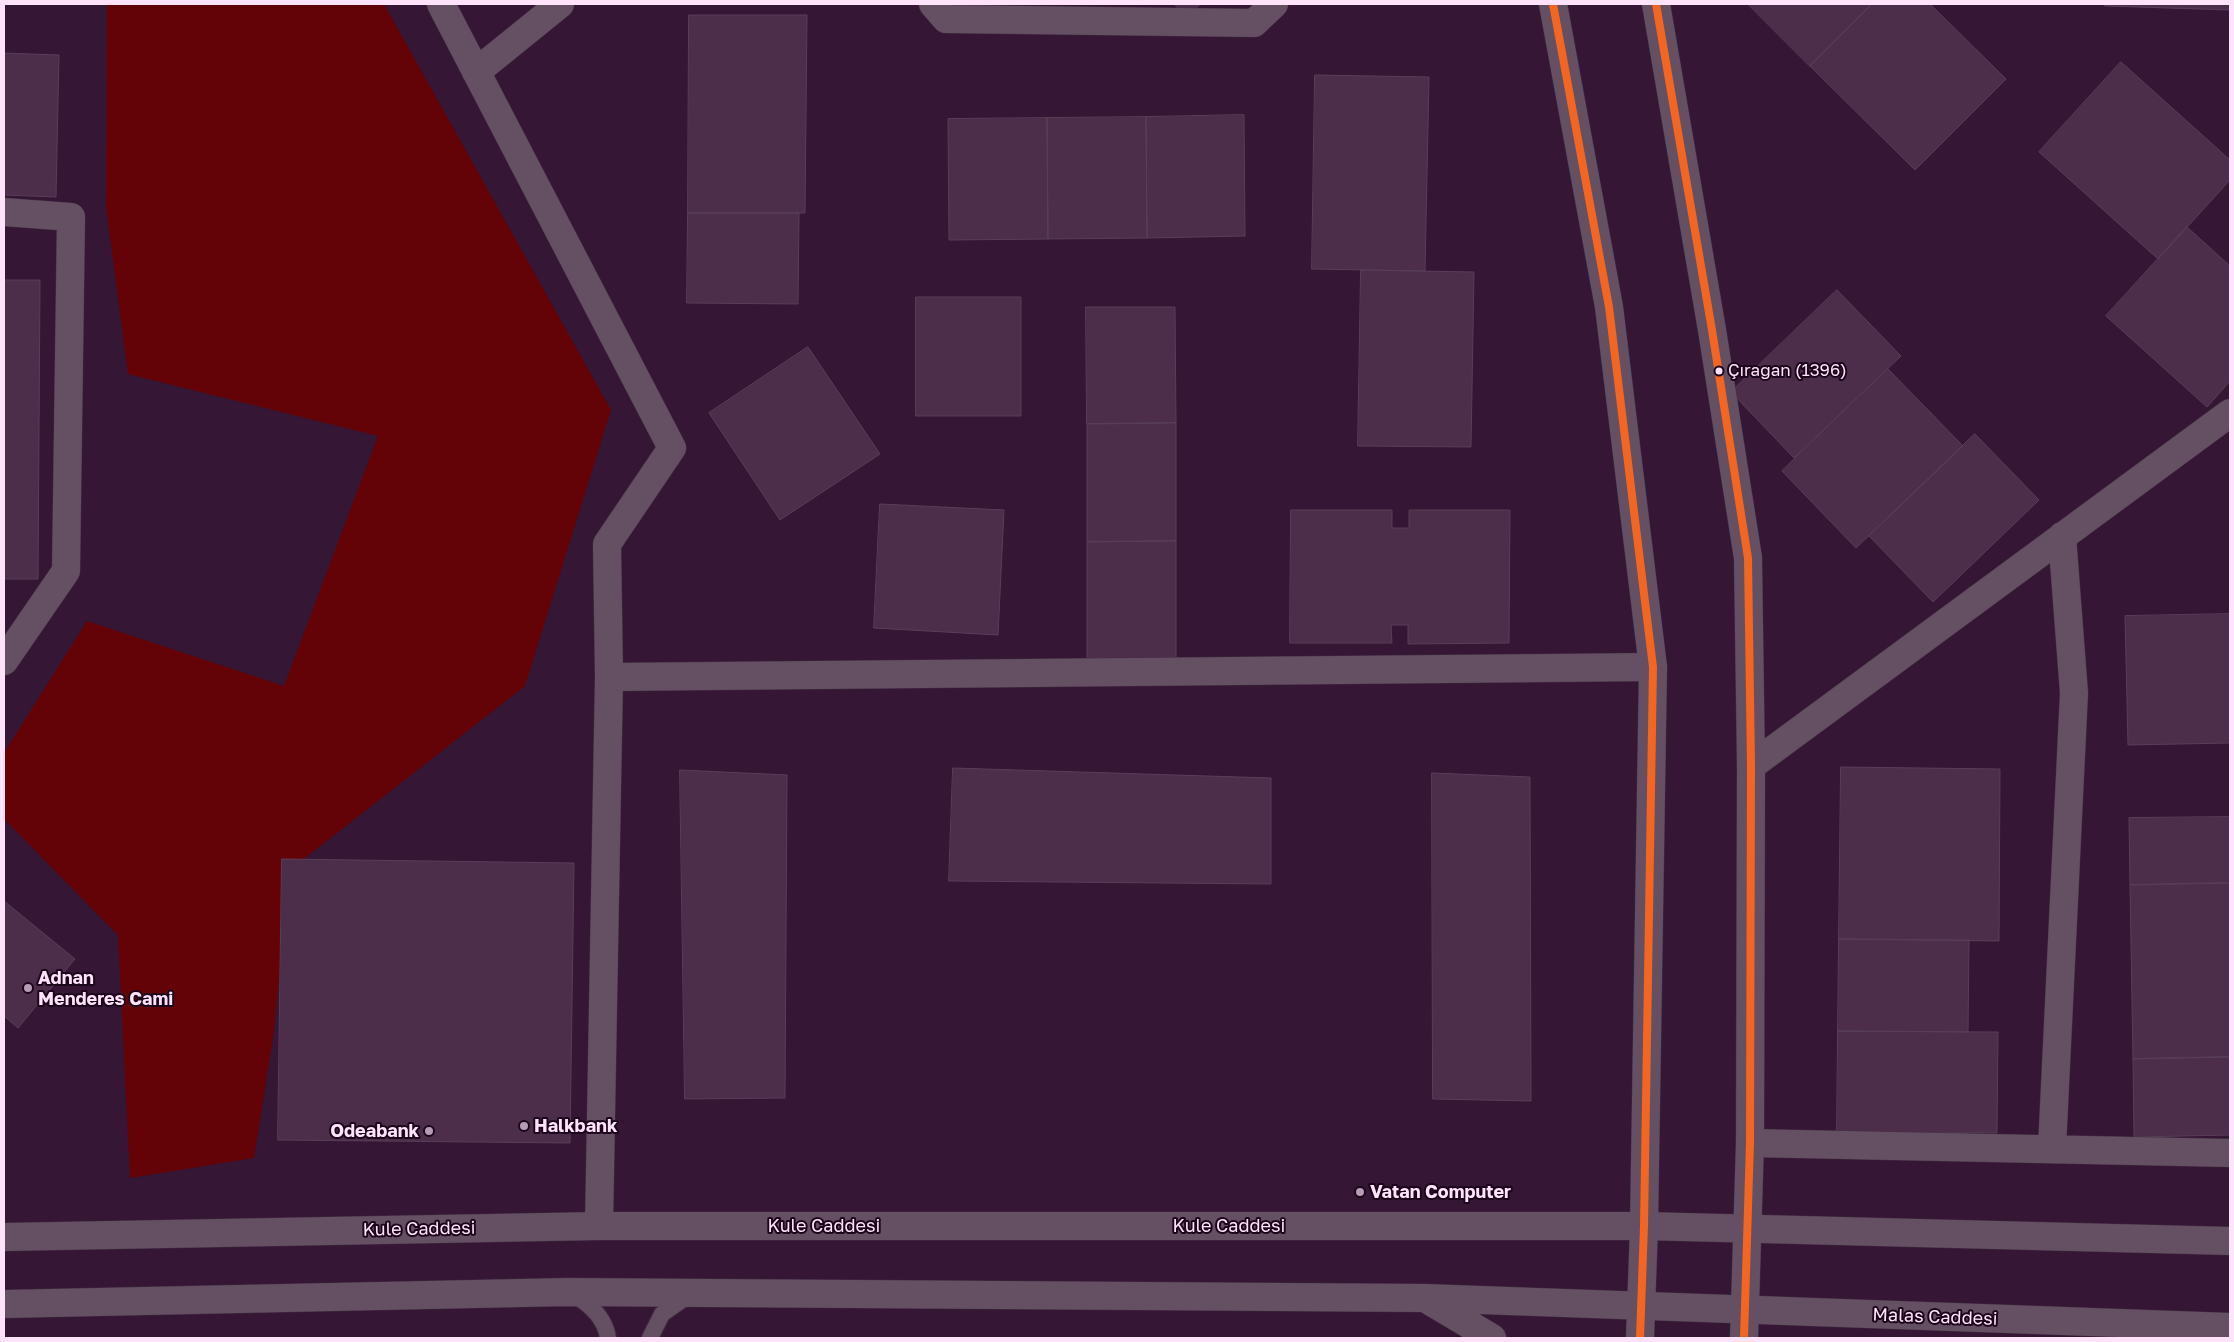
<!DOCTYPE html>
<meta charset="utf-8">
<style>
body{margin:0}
#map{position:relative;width:2234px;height:1342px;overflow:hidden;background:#351634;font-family:"Golos Text",sans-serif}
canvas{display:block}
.frame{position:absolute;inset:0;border:5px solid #ffe3fb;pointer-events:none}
</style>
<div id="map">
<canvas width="2234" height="1342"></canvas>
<div class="frame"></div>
</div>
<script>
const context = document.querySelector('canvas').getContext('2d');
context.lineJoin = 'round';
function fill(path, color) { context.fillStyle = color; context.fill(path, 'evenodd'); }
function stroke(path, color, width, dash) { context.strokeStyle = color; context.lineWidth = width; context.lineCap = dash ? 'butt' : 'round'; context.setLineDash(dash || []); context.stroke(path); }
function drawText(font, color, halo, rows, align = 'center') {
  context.font = font + ' "Golos Text",sans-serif'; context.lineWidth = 4; context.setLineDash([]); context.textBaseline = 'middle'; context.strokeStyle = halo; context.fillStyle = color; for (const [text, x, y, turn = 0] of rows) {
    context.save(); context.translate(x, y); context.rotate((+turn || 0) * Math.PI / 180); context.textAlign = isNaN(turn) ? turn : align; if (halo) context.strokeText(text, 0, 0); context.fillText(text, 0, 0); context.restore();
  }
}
fill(new Path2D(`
 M107,4H384L611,410L525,686L291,869L273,1038L254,1158L130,1178L118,935L4,819V753L87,621L284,686L378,436L128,374L106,207Z`), '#640307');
const building = new Path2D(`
 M1175,4H1201L1184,16Z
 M1748,4H1872L1810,66Z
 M1872,4H1930L2006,79L1915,170L1810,66Z
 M2105,4H2230V10L2105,6Z
 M689,15H807L805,213H688Z
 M4,53L59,55L56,197L4,195Z
 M2121,62L2230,160V180L2158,259L2039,152Z
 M1315,75L1429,77L1425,271L1312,269Z
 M1244,115L1245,236L1147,238L1146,117Z
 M1146,117L1147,238L1048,239L1047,118Z
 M1047,118L1048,239L949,240L948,119Z
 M688,213H799L798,304L687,303Z
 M2187,227L2230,266V381L2207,407L2106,316Z
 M1361,270L1474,272L1471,447L1358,446Z
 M4,280H40L38,579H4Z
 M1837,290L1901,356L1794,458L1731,392Z
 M916,297H1021V416H916Z
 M1086,307H1175L1176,423L1087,424Z
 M808,347L880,454L780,520L709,413Z
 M1888,369L1963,446L1856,548L1782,471Z
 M1176,423V541L1087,542V424Z
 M1975,434L2039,500L1933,602L1869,536Z
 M880,504L1004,510L998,635L874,628Z
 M1291,510H1392V528H1409V510H1510L1509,643L1408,644V625H1391L1392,643H1290Z
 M1176,541V658L1087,659V542Z
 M2230,614V743L2128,745L2125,616Z
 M1841,767L2000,769L1999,941L1839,939Z
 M953,768L1271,778V884L949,881Z
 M680,770L787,775L785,1098L685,1099Z
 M1432,773L1530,777L1531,1101L1433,1099Z
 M2230,817V883L2130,885L2129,818Z
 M282,859L574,863L570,1143L278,1140Z
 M2230,883V1057L2133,1059L2130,885Z
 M4,901L75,959L18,1028L4,1016Z
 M1839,939L1969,940L1968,1032L1838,1031Z
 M1838,1031L1998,1032L1997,1133L1837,1132Z
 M2230,1057V1135L2134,1137L2133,1059Z`);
fill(building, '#4c2e4b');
stroke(building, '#583f57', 1);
const service = new Path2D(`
 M572,1294C590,1304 605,1317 608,1338
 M650,1338L662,1314L689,1295`);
const minor = new Path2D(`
 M441,4L672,448L607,544L609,677L599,1226
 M933,4L946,19L1254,23L1274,4
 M476,72L560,4
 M4,212L71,217L66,571L4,661
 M609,677L1653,667
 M1751,766L2230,413
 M1750,1143L2230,1153
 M2052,1148L2074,693L2062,536`);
const tertiary = new Path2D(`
 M1553,4L1609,307L1653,667L1644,1226L1640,1338
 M1656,4L1712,330L1748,558L1751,766L1750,1143L1744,1338`);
const secondary = new Path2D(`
 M4,1237L599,1226H1644L2230,1241
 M1428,1300L1492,1338
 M4,1304L568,1292L1425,1298L2230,1327`);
stroke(service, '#432e42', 18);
stroke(minor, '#432e42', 29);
stroke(tertiary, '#432e42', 29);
stroke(secondary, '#432e42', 29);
stroke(service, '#644f63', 16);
stroke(minor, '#644f63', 28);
stroke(tertiary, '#644f63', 28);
stroke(secondary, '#644f63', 28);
stroke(new Path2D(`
 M1553,4L1609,307L1653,667L1644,1226L1640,1338
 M1656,4L1712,330L1748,558L1751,766L1750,1143L1744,1338`), '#f26522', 8);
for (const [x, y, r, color] of [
 [1719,371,4.5,"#ffe3fb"],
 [28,988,5,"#b89bb5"],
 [524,1126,5,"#b89bb5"],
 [429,1131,5,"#b89bb5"],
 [1360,1192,5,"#b89bb5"]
]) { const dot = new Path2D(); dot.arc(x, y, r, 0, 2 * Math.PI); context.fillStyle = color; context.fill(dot); stroke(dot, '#1c061b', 2); }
drawText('17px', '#ffe3fb', '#1c061b', [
 ["Çırağan (1396)",1728,371]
], 'left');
drawText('bold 18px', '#ffe3fb', '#1c061b', [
 ["Adnan",38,978],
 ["Menderes Cami",38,999],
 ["Halkbank",534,1126],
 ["Odeabank",419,1131,"right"],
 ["Vatan Computer",1370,1192]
], 'left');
drawText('18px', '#ffe3fb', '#1c061b', [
 ["Kule Caddesi",824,1226],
 ["Kule Caddesi",1229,1226],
 ["Kule Caddesi",419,1229,-1],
 ["Malas Caddesi",1935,1317,2]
]);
</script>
